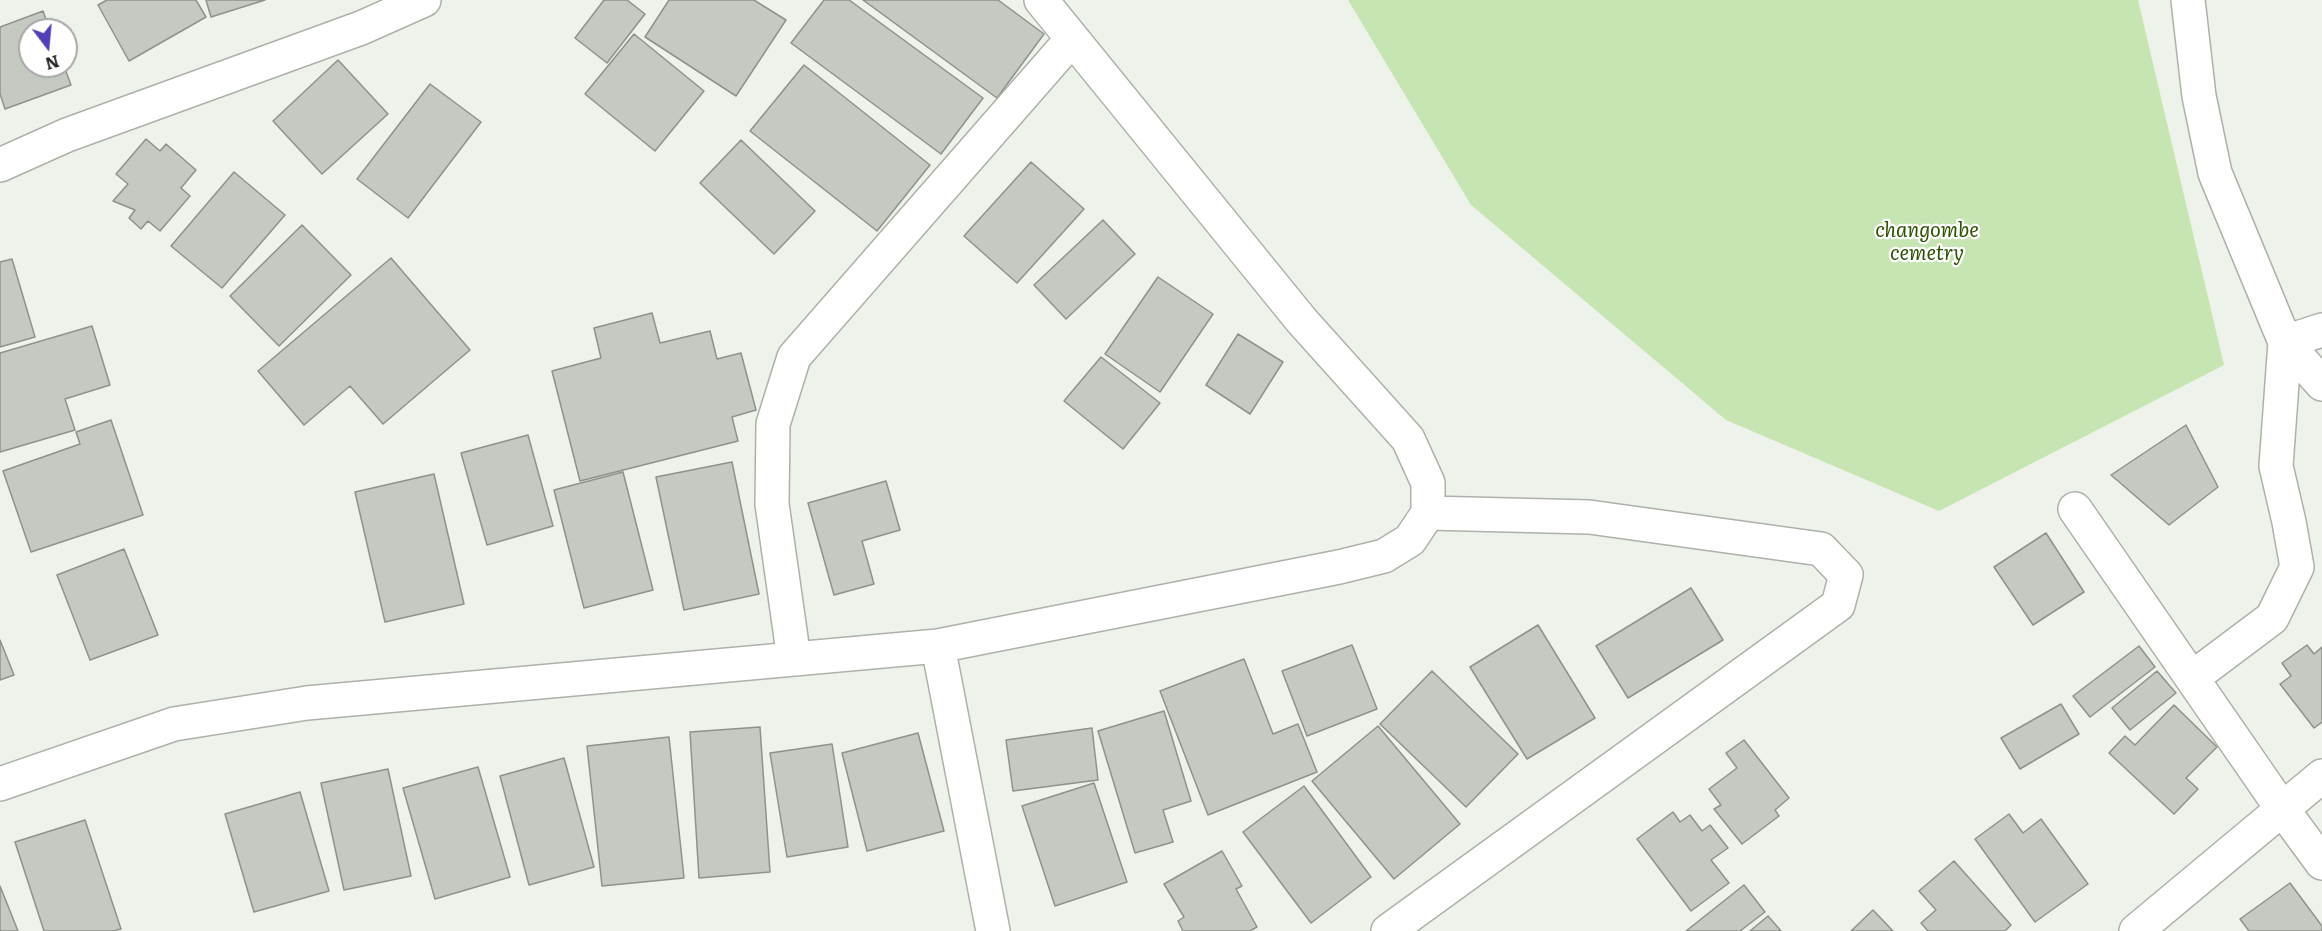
<!DOCTYPE html>
<style>
body{margin:0}
#map{position:relative;width:2322px;height:931px;overflow:hidden;background:#edf2ea;font-family:Literata,serif}
canvas{display:block}
.north{position:absolute;left:18px;top:18px;width:60px;height:60px;box-sizing:border-box;background:#fff;border:2px solid #a7a7a6;border-radius:50%;rotate:164deg;font-size:16px;font-weight:700;line-height:24px;text-align:center;color:#222421}
.north::after{content:'';display:block;margin:auto;width:21px;height:27px;background:#503fb6;clip-path:polygon(50% 0,100% 100%,50% 72%,0 100%)}
</style>
<div id="map">
<canvas width="2322" height="931"></canvas>
<div class="north">N</div>
</div>
<script>
const context = document.querySelector('canvas').getContext('2d');
context.lineJoin = 'round';
function fill(path, color) { context.fillStyle = color; context.fill(path, 'evenodd'); }
function stroke(path, color, width, dash) { context.strokeStyle = color; context.lineWidth = width; context.lineCap = dash ? 'butt' : 'round'; context.setLineDash(dash || []); context.stroke(path); }
function drawText(font, color, halo, rows, align = 'center') {
  context.font = font + ' Literata,serif'; context.lineWidth = 4.5; context.setLineDash([]); context.textBaseline = 'middle'; context.strokeStyle = halo; context.fillStyle = color; for (const [text, x, y, turn = 0] of rows) {
    context.save(); context.translate(x, y); context.rotate((+turn || 0) * Math.PI / 180); context.textAlign = isNaN(turn) ? turn : align; if (halo) context.strokeText(text, 0, 0); context.fillText(text, 0, 0); context.restore();
  }
}
fill(new Path2D(`
 M1348,0H2138L2224,365L1939,511L1726,420L1471,205Z`), '#c7e5b2');
const building = new Path2D(`
 M107,0H196L206,17L129,61L98,5Z
 M206,0H265L211,17Z
 M604,0H627L645,14L607,63L575,38Z
 M669,0H754L786,20L736,96L645,37Z
 M824,0H849L983,98L941,154L791,43Z
 M863,0H998L1044,34L997,98Z
 M43,11L50,30H30V66H64L71,85L5,109L0,94V27Z
 M634,34L704,91L655,151L585,94Z
 M338,60L388,114L322,174L273,121Z
 M804,65L930,165L877,231L750,131Z
 M430,84L481,122L408,218L357,179Z
 M146,139L160,151L166,144L196,170L181,188L190,196L160,231L148,221L141,229L129,218L135,210L113,201L128,184L116,174Z
 M741,140L815,211L774,254L700,183Z
 M1031,162L1084,209L1017,283L964,236Z
 M234,172L285,215L222,288L171,246Z
 M1103,220L1135,254L1066,319L1034,285Z
 M302,225L351,275L279,346L230,296Z
 M391,258L470,350L383,424L350,386L304,425L258,371Z
 M12,259L35,337L0,347V262Z
 M1158,277L1213,314L1160,392L1105,354Z
 M652,313L660,343L710,331L717,359L741,353L756,410L732,417L738,441L580,481L552,371L601,358L594,328Z
 M92,326L110,385L65,399L75,430L0,452V353Z
 M1238,334L1283,362L1250,414L1206,385Z
 M1101,357L1160,403L1123,449L1064,401Z
 M111,420L143,515L31,552L3,471L80,444L76,432Z
 M2186,425L2218,487L2169,525L2111,475Z
 M528,435L553,526L487,545L461,453Z
 M732,462L759,594L684,610L656,477Z
 M623,472L653,590L584,608L554,490Z
 M434,474L464,604L385,622L355,492Z
 M886,481L900,530L862,541L874,584L834,595L808,503Z
 M2046,533L2084,592L2033,625L1994,567Z
 M124,549L158,635L90,660L57,575Z
 M1691,588L1723,640L1628,698L1596,646Z
 M1538,625L1595,718L1527,759L1470,667Z
 M0,640L14,675L0,680Z
 M1352,645L1377,709L1307,736L1282,671Z
 M2307,645L2314,654L2322,647V722L2314,728L2280,684L2291,676L2282,663Z
 M2139,646L2155,667L2090,717L2073,696Z
 M1244,659L1273,734L1298,724L1317,772L1208,815L1160,691Z
 M1432,671L1518,754L1466,807L1380,724Z
 M2157,671L2176,693L2130,730L2112,708Z
 M2061,704L2079,734L2020,769L2001,738Z
 M2174,705L2217,747L2186,778L2198,789L2174,814L2109,753L2125,736L2135,745Z
 M1164,711L1191,801L1163,810L1173,842L1135,853L1098,731Z
 M1378,726L1460,824L1394,879L1312,781Z
 M760,727L770,872L699,878L690,732Z
 M1092,728L1098,780L1013,791L1006,740Z
 M918,733L944,831L867,851L842,753Z
 M669,737L684,878L602,886L587,746Z
 M1744,740L1789,798L1775,810L1779,816L1742,844L1714,809L1721,805L1709,789L1737,768L1726,753Z
 M832,744L848,847L787,857L770,753Z
 M564,758L594,867L529,885L500,776Z
 M478,767L510,877L435,899L403,788Z
 M388,769L411,876L344,890L321,783Z
 M1094,783L1127,882L1055,906L1022,806Z
 M1304,786L1371,877L1311,923L1243,832Z
 M300,792L329,891L254,912L225,814Z
 M1673,812L1680,822L1690,815L1702,831L1710,825L1728,848L1711,860L1729,883L1691,911L1637,839Z
 M2009,814L2023,833L2041,819L2088,884L2035,922L1975,839Z
 M85,820L121,929L113,931H44L15,842Z
 M1222,851L1242,886L1236,889L1257,927L1250,931H1183L1178,921L1184,917L1164,884Z
 M1954,861L2011,925L2005,931H1928L1921,923L1936,910L1919,891Z
 M2290,883L2322,926V931H2249L2240,919Z
 M1744,885L1765,912L1740,931H1686Z
 M0,886L18,931H0Z
 M1873,910L1893,931H1851Z
 M1768,916L1781,931H1750Z`);
fill(building, '#c4c9c1');
stroke(building, '#8e928b', 1.5);
const street = new Path2D(`
 M2188,0L2199,96L2215,173L2285,342L2322,384
 M0,165L67,135L361,28L424,0
 M2075,509L2283,810L2322,863
 M938,646L993,931
 M794,659L772,504L773,424L794,357L1072,39
 M2192,678L2272,618L2297,567L2289,522L2276,466L2285,342L2322,330
 M0,784L174,724L307,703L938,646L1339,567L1384,556L1410,540L1428,513V483L1408,439L1302,321L1041,0
 M1388,931L1838,605L1846,575L1821,549L1589,517L1428,513
 M2136,931L2322,776`);
stroke(street, '#adb1aa', 36);
stroke(street, '#fff', 33);
drawText('italic 20px', '#2d5202', '#fff', [
 ["changombe",1927,231],
 ["cemetry",1927,254]
]);
</script>
